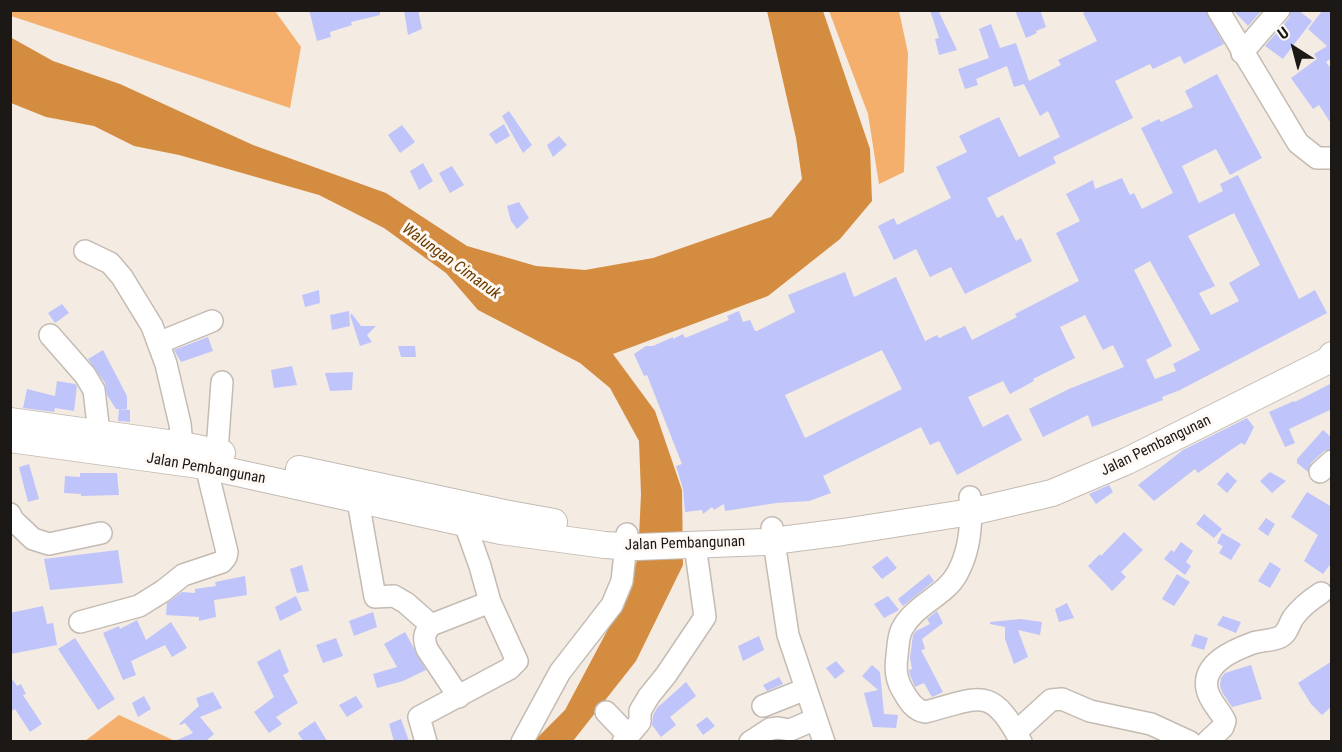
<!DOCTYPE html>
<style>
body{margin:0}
#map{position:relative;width:1342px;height:752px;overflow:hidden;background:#f4ebe2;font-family:"Roboto Condensed",sans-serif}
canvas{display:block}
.frame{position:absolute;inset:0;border:12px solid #1b1815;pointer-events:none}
.north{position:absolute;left:1264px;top:18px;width:60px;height:60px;-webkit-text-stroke:4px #fef9f4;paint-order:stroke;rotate:324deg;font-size:16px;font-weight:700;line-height:24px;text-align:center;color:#1b1815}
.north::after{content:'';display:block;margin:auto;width:21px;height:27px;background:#1b1815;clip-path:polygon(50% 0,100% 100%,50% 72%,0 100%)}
</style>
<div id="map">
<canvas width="1342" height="752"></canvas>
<div class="frame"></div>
<div class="north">U</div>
</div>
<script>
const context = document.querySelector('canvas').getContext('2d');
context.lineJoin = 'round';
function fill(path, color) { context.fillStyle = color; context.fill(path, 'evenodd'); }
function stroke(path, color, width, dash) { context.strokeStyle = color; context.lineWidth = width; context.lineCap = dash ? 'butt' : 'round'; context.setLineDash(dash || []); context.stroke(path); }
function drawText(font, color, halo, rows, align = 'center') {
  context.font = font + ' "Roboto Condensed",sans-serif'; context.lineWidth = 6; context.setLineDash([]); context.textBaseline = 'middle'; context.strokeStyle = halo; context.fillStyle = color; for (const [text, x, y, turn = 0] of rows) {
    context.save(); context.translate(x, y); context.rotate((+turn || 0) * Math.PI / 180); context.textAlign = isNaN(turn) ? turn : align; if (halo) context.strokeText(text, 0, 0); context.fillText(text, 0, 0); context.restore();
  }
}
fill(new Path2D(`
 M11,10L275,11L301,47L290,108L11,16Z
 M829,11H899L908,53L904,172L879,184L868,114Z
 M119,715L175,741H85Z`), '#f3af6b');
fill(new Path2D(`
 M767,11H823L870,149L872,201L840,239L768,296L613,354L655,411L682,490L683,565L636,661L573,741H534L565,710L623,601L638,558L641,494L639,441L610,388L580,363L478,310L446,273L384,228L319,195L179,155L134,146L94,126L46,117L11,103L10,37L53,61L120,84L253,145L386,193L467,246L536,266L585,270L653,258L771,217L802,179L796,138Z`), '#d48c40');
fill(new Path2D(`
 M309,10H380V15L351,22L352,25L330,32L331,37L317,41Z
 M404,10H418L422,29L408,35Z
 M930,10H938L957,50L939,55L935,39L939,38Z
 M1015,10H1040L1046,27L1036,31L1037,33L1026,38Z
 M1089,10H1205L1224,44L1184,64L1180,56L1153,69L1150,64L1115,81L1133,118L1053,157L1056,163L987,198L997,218L1003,215L1016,241L1021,238L1032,261L965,294L951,267L930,277L916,249L894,260L878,226L894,218L897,225L951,198L936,167L967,152L959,136L999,117L1019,157L1060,137L1048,111L1040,116L1024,84L1014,87L1007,66L976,79L978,85L965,89L958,69L989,58L979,29L991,24L1000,48L1016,43L1029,81L1061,65L1058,60L1097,41L1083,13Z
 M1233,10H1262L1248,26Z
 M1291,10H1298L1312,21L1283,59L1265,46L1289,18Z
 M1323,10H1332V58L1326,62L1332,70V125L1319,105L1313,109L1291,78L1317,59L1314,54L1327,46L1308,29Z
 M1217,74L1262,158L1230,175L1216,149L1182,166L1199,203L1223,191L1220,184L1238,175L1299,299L1315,290L1327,313L1180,390L1162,397L1163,400L1092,427L1088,415L1043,437L1029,409L1069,389L1124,367L1113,345L1103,350L1085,315L1060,327L1075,358L1033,379L1034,381L1010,394L1003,381L968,397L983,427L1008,414L1022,440L957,475L939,441L930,445L921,427L823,476L831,493L809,501L776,503L725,511L724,504L714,510L712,507L703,514L702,510L685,512L683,489L676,466L682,464L647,375L644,376L634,354L646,346H653L673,337V339L683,334L685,338L729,320L727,316L739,311L743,322L750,320L755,331H757L795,312L788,295L845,272L854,297L896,277L925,341L937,335L939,338L965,326L972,340L1017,317L1015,314L1079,281L1056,233L1080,221L1066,194L1093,180L1095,189L1122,178L1130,195L1134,193L1142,209L1173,193L1141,128L1159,119L1161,122L1193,107L1185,91ZM1234,213L1260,265L1229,283L1239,301L1211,315L1199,293L1215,286L1188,236ZM1150,261L1200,350L1173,364L1176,371L1155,379L1146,360L1172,346L1134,270ZM882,350L902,389L805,438L785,395Z
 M509,111L532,145L523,153L502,116Z
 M504,124L510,136L496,144L489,134Z
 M402,125L415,142L400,153L388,135Z
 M559,136L567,145L553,157L547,145Z
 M423,163L433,181L419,190L410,171Z
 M452,166L464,185L450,193L439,173Z
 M519,202L529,218L517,229L511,221L507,206Z
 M319,290L320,303L305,307L302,295Z
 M62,304L69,313L55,323L48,313Z
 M349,311L350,326L332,330L330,315Z
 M352,314L361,326H376L367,335L372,342L360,346L350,315Z
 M208,337L213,351L181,362L174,350Z
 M398,346H415L416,357H401Z
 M103,350L127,396V409H119L130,410V422L118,421L119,409H116L107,395L105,383L88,359Z
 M292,366L297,385L274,388L271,370Z
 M353,372L352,390L330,391L325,373Z
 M57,381L75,384L77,386L74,411L55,408L54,412L23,408L27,389L55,396Z
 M1332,383V409L1289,429L1295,443L1285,447L1269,412L1294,401L1295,402Z
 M1247,418L1254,427L1245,445L1241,443L1198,473L1195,469L1154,501L1138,485L1183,450Z
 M1323,430L1332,438V449L1324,451L1311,463L1308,472L1297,463V459Z
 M29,464L39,499L28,502L19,467Z
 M1227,472L1237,481L1227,493L1217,484Z
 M1270,472L1286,481L1272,493L1260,481Z
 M80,473H117L119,495L81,496V494L64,493L65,476L80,477Z
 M1109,485L1113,492L1096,504L1089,494Z
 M1307,492L1332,507V562L1323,574L1304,561L1318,535L1291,517Z
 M1204,514L1222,529L1214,538L1196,524Z
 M1266,518L1275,524L1268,536L1258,529Z
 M1124,532L1143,550L1121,572L1126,577L1112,591L1088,566L1100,554L1101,556Z
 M1222,533L1241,544L1231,560L1219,553L1223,546L1217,543Z
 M1181,542L1193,551L1186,562L1191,566L1185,575L1164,559L1171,550L1174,552Z
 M118,550L123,583L50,590L44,559Z
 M887,556L897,568L882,579L872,567Z
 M1270,562L1281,569L1270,588L1258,581Z
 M302,565L309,591L297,593L290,569Z
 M929,574L934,581L903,606L898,599Z
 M1177,574L1190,582L1174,606L1162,599Z
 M245,576L247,595L214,600L216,617L199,621V617L166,615L167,603L182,592L195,593V589L216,586L215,582Z
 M296,596L302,610L280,621L275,607Z
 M888,596L899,610L884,618L874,604Z
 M1067,603L1074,618L1059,622L1055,609Z
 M43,606L47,624L53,623L57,645L11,654L10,613Z
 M937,611L943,623L922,639L925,649L921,650L943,692L932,697L924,683L915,687L910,675L909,670L912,669L910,658L913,635L916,631L930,624L927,619Z
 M373,612L377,627L354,636L349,621Z
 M1223,616L1241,622L1236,633L1217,625Z
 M1021,619L1042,622L1040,635L1018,630L1028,657L1014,664L1005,639V627L990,624V622Z
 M137,620L146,640L171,622L187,648L172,657L165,645L131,661L136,675L123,680L103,633L119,626L120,629Z
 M405,632L426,670L403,681L377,688L373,674L397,667L384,644Z
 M1195,634L1208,638L1204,650L1191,646Z
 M759,636L764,650L743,661L738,646Z
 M75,638L115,699L98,710L58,649Z
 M336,638L343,656L323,663L316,645Z
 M280,649L289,672L283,675L298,703L276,717L282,724L269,733L254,712L274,697L257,662Z
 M836,661L845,671L835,679L826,668Z
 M1332,661V706L1322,715L1311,704L1298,683Z
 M872,665L880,672L884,714L898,715L896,728L873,727L864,693L878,690L862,676Z
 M1251,665L1262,699L1232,707L1222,692L1220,686L1221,678L1225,673Z
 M10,676L17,686L21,684L26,694L23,695L42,724L30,732L15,709L10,712Z
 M779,677L783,684L767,691L763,685Z
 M686,682L696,696L670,717L676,725L661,737L652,725L653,715L658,707Z
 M213,692L222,708L200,717L214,734L206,741H175L193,733L185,723L180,725L179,724L199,706L196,698Z
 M144,696L151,709L138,717L132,703Z
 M356,696L363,707L347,717L339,705Z
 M707,717L715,726L703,735L696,725Z
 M401,719L409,741H394L389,724Z
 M315,721L327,741H303L298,733Z`), '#bfc4fa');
const minor = new Path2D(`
 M1218,10L1298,143L1317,158H1332
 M1242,53L1279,10
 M85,251L110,263L122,277L152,326L166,364L180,424L182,445
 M50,335L85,375L94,390L99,433
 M158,343L212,321
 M217,451L222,382
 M1320,472L1332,461
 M970,497C972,522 970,551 957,574C945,596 914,605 902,629C898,636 898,647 897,656C895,668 896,680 903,691C908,700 914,710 925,712C978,699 991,683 1021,742
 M358,501L375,597L394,596L406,603L431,625L490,602L480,566L465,524
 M10,514L13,520L33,539L49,544L101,533
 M772,528L788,635L824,742
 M80,622L139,606L163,591L183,575L222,562L226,557L227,552L206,466L207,453
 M431,625C424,633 423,638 427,649L459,697
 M763,706L806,689
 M606,712L629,736
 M1016,732L1051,700L1062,699L1090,711L1151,724L1190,742
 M426,742L419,717L509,669L517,661L490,602
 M522,742L560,672L612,605L622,581L627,534
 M623,742L640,722V711L649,696L666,675L705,617L695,545
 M750,742L770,729L778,728L790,730L816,719
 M1207,742L1223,727L1225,721C1220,710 1209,701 1207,689C1202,663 1234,650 1253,643C1262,640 1272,641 1280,637C1288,633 1289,624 1293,618C1301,607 1310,600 1321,593`);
const major = new Path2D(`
 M10,421L182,445L222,453
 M10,439L206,466L501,531L605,545L637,547L765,542L843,532L971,512L1052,493L1127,461L1329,360L1332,355
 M299,469L504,513L554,522`);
stroke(minor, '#c4bbb3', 24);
stroke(major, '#c4bbb3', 28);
stroke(minor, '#fff', 21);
stroke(major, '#fff', 26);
drawText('15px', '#1b1815', '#fef9f4', [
 ["Jalan Pembangunan",1156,446,-26],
 ["Jalan Pembangunan",206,469,10],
 ["Jalan Pembangunan",685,544,-2]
]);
drawText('italic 16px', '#6d3e00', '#fef9f4', [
 ["Walungan Cimanuk",451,262,36]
]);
</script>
